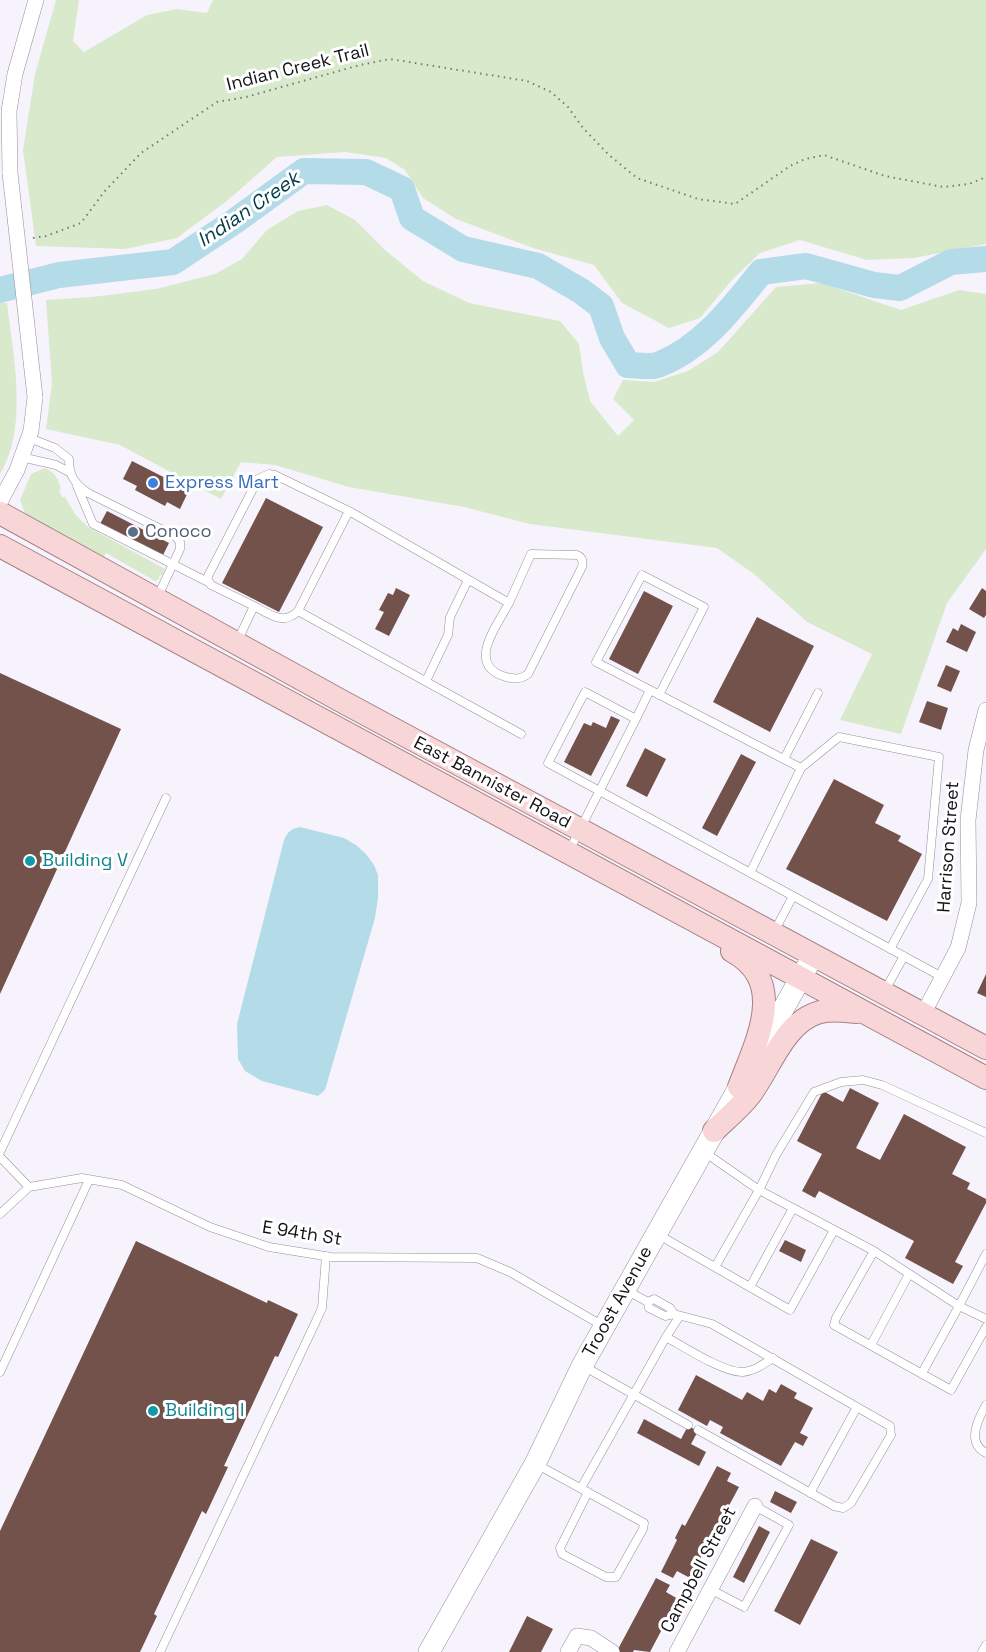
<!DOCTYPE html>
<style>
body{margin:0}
canvas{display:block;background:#f7f3fd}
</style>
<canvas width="986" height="1652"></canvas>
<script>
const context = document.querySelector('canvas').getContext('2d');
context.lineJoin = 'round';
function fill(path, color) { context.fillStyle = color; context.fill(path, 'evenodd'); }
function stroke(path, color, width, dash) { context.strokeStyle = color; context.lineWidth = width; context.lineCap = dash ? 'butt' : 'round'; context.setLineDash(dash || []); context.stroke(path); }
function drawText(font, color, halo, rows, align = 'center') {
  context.font = font + ' "Space Grotesk",sans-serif'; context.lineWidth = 6; context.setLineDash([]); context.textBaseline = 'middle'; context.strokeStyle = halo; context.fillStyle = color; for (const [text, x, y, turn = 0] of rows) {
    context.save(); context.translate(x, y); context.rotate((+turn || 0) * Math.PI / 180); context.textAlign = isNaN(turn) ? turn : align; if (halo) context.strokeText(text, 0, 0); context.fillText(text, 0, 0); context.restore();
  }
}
fill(new Path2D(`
 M56,0H79L73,41L84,52L147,15L177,9L207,13L213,0H986V244L914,258L867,260L800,240L760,253L732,280L700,318L669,328L622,303L594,265L533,248L456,219L423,198L405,170L386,158L345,152L277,157L228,200L177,238L125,249L36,246L23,150L35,74Z
 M327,205L355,220L385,250L423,281L469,303L560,321L579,344L583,372L590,401L618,436L634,420L613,399L623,380L654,382L688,371L718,352L776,287L821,283L901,310L959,290L986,294V549L947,603L901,734L840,720L872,654L807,622L754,574L717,548L530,524L464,507L349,487L275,465L241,462L221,499L120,445L46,429L52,383L46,300L92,297L156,289L215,274L242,259L267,230L298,211Z
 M0,303H7C13,354 29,427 0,474Z
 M45,468C55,472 59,480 61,489L59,490L62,497H65L75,514L88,527L165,569L163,574L159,576V579L155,581L106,553L103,558L26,516L20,500L31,474Z`), '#d8e9cc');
fill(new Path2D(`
 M300,827L344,838L356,845L366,854L374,865L378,875V898L375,918L325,1090L318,1096L262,1081L245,1071L238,1059L237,1024L284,840C288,831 291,829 300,827Z`), '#b4dbe8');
stroke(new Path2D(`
 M0,290L59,275L173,262L235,221L304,171L366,172L402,189L412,218L463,249L538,266L581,291L601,306L612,338L628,365C637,365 651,368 660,364C703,347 733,307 761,272L806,266L874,285L900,288L951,262L986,259`), '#b4dbe8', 26);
fill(new Path2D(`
 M132,461L189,490L180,509L167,502L165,506L135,490L137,486L123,479Z
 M266,498L323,527L279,612L222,583Z
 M107,511L169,543L163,555L100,524Z
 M396,588L410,595L389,636L375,629L384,612L379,610L388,593L393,595Z
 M982,588L986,591V615L984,618L969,609Z
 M644,591L673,606L638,674L609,659Z
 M757,617L814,646L770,732L713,702Z
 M961,624L976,632L967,652L946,642L953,628L958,631Z
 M946,665L960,671L951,692L937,686Z
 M0,673L121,729L0,994Z
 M927,701L948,708L941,730L919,722Z
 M611,716L620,720L591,776L564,762L584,723L591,726L593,722L606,728Z
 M645,748L666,759L647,797L626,786Z
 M741,754L756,762L717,836L702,828Z
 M834,779L884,805L875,823L901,836L898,841L922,854L887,921L786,869Z
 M986,974V997L977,993Z
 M850,1088L879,1103L856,1148L880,1160L904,1114L966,1147L952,1174L970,1183L967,1189L986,1199V1203L955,1262L963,1266L953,1284L905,1258L914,1241L819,1191L815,1198L802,1191L822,1154L797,1141L823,1091L843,1102Z
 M785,1240L806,1250L801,1262L779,1251Z
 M136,1241L267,1303L268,1300L298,1314L278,1357L275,1356L224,1466L228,1467L206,1514L202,1511L154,1614L157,1616L140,1652H0V1531Z
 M696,1375L742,1400L747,1392L763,1401L769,1389L776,1393L781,1384L797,1393L794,1398L813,1408L800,1433L808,1437L803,1446L795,1442L781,1466L720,1433L723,1427L710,1420L707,1426L678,1410Z
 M644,1419L681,1439L688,1426L698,1431L691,1444L706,1452L699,1466L637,1433Z
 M717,1466L731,1473L727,1481L739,1487L690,1578L677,1571L673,1578L661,1572L677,1540L675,1538L682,1524L685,1526Z
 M775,1491L797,1502L791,1513L770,1502Z
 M759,1526L770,1532L744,1583L733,1577Z
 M811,1539L838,1552L800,1625L774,1611Z
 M656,1578L670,1585L666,1592L678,1599L650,1652L634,1650L633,1652H619L617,1651Z
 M527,1616L553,1629L541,1652H509Z`), '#72524b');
const lane = new Path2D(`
 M29,438L55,448L69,459C69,476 75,484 88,493L175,536L180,542V549L157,598
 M21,457L56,465L69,472
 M77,486L93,524L208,582
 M349,511L509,603L531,554L577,555C583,558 583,561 582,567L528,674C520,680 515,679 506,677C465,665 497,626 509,603
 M298,611L521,734
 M237,642L254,606C269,614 284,626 298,611L349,511L275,475L269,474L258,479L207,578L211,585L254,606
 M426,681L448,635L450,617L468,580
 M650,690L596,662L642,575L704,607L659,695
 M784,759L818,693
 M801,768L650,690L636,719L585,692L548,763L944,978
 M569,851L636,719
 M750,873L801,768L839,737L939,757L928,879L890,949
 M774,932L793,896
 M884,992L904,956
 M0,1152L166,798
 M704,1152L759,1190L776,1155L814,1092L841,1082L863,1080L882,1085L986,1133
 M0,1157L29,1187
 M0,1214L29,1187L82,1178L122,1185L210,1227L269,1247L331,1257L477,1258L510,1272L603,1326
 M657,1234L790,1310L834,1230
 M874,1251L959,1306L986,1254
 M715,1267L759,1190L874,1251L836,1318L834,1325L951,1390L986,1327
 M750,1287L793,1208
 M626,1290L648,1302L649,1308L665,1316L674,1314L712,1324L890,1426L891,1435L851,1503L843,1508L834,1506L698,1430
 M648,1302L654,1299L670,1308L674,1314
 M666,1337L679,1317
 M871,1345L909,1274
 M585,1367L688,1425
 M0,1372L89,1180
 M922,1373L959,1306L986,1319
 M986,1405C978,1419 966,1443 986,1453
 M536,1464L644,1523L643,1529L616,1577H606L562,1554L560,1548L588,1492
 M581,1488L666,1337C684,1347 724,1373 743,1372C754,1371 764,1364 773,1358
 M810,1493L857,1407
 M710,1589L744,1607L789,1525L755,1506
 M160,1652L317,1319L322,1308L326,1256
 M982,1652L986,1645`);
const street = new Path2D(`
 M10,173L9,111L15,74L36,0
 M0,502L17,470L31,431L35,397
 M923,1014L958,948L969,903L968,820L976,750L986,710
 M568,1652L577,1636L591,1638L612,1652
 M677,1652L755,1506`);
const secondary = new Path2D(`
 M429,1652L535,1464L582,1366L813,956`);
const primary = new Path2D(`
 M0,513L345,703L986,1048
 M0,546L986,1078
 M732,951C789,982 756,1042 739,1087
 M714,1131C726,1119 740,1108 750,1095C771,1067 784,1022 820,1012C832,1009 845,1011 857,1012`);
stroke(lane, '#958f9b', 9);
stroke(street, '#958f9b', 16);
stroke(secondary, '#958f9b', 22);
stroke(primary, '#a68083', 24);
stroke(new Path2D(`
 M33,238L46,236L81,223L104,192L141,153L217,102L246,97L360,65L390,59L527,81L551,92L568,107L583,128L609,155L637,178L698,199L735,204L790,166L805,159L824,155L885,176L943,187L969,184L986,177`), '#7b787f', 2, [1.5, 4.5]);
stroke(lane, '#fff', 8);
stroke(street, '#fff', 15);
stroke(secondary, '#fff', 21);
stroke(primary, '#f8d6d7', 22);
const streetBridge = new Path2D(`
 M10,173L35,397`);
stroke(streetBridge, '#958f9b', 16, []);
stroke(streetBridge, '#fff', 15);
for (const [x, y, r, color] of [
 [153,483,6,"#3f7fe0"],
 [133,532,6,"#5c6f8a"],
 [30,861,6,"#0f9aa8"],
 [153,1411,6,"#0f9aa8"]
]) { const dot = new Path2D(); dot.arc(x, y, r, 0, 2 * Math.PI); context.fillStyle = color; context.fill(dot); stroke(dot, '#fff', 2); }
drawText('18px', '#141217', '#fff', [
 ["Indian Creek Trail",298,68,-14],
 ["East Bannister Road",492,783,28],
 ["Harrison Street",949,847,-86],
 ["E 94th St",302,1234,9],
 ["Troost Avenue",618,1302,-61],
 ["Campbell Street",699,1570,-62]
]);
drawText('18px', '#366cbe', '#fff', [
 ["Express Mart",165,483]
], 'left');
drawText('18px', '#4e5e75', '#fff', [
 ["Conoco",145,532]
], 'left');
drawText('18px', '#0d838f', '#fff', [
 ["Building V",42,861],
 ["Building I",165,1411]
], 'left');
drawText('italic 20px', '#003a48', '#fff', [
 ["Indian Creek",249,210,-34]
]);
</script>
